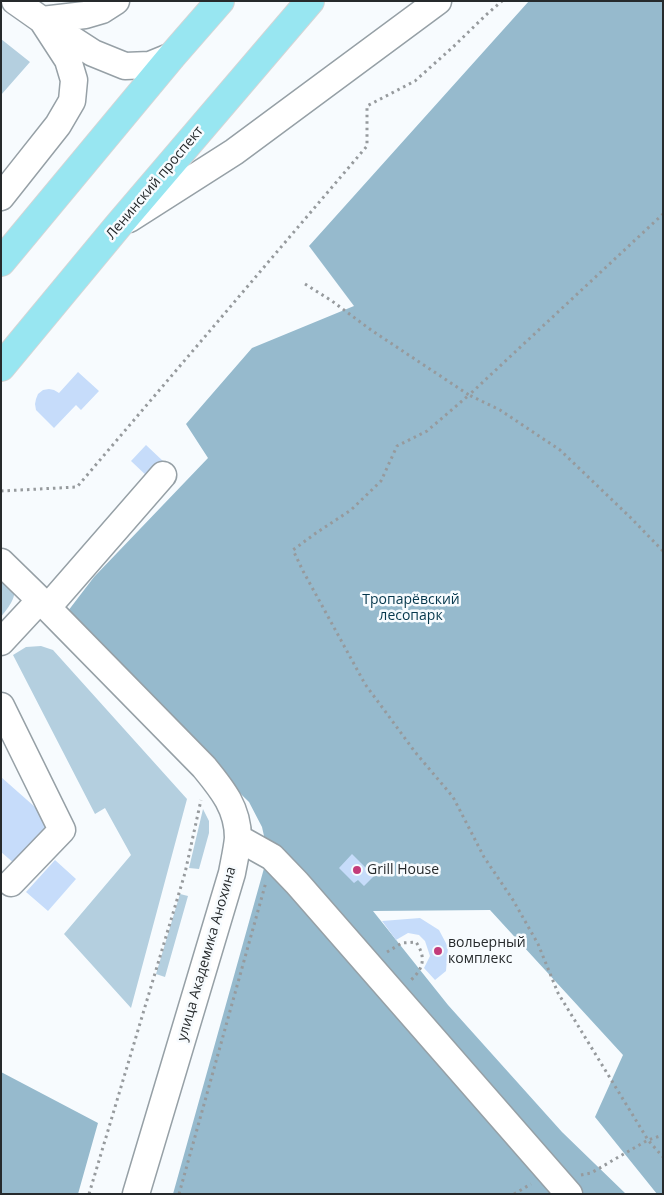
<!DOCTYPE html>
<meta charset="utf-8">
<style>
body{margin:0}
#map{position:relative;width:664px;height:1195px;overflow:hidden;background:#f7fbfe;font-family:"Open Sans",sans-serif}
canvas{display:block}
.frame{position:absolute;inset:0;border:2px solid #262a2c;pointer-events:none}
</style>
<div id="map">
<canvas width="664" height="1195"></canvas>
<div class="frame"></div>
</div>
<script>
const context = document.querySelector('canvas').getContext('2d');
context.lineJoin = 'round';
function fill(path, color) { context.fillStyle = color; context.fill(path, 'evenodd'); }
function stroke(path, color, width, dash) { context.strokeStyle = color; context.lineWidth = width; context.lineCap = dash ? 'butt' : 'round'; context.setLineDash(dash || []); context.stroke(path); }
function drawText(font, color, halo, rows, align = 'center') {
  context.font = font + ' "Open Sans",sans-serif'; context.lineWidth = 5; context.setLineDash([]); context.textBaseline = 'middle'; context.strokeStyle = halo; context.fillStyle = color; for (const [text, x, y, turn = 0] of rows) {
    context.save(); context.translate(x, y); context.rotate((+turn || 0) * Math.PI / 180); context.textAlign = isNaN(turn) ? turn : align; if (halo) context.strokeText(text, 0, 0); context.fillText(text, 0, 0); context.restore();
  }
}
fill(new Path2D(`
 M1,39L30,62L1,95Z
 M1,570C5,575 12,581 14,587C17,598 7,609 1,617Z
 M41,646L53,650L187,799L131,1008L64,934L131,855L105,808L95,814L13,655L26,647Z
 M203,809L209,821V833L199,869L189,868Z
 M180,894L188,896L165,977L156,974Z`), '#b4cfdf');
fill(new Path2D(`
 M529,1H663V1194H657L595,1117L623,1055L490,910L373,911L448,1005L562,1132L626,1194H173L268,854L262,827L249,802L179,734L68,611L94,577L208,458L186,424L252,348L354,306L309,246Z
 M1,1072L98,1123L78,1194H1Z`), '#96bacd');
fill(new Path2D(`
 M78,372L99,391L81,410L76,405L54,428L36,410L35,404L36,399L38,394L43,390L49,389L54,390L59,393Z
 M146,445L164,462L149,478L131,461Z
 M1,777L52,822L15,864L1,852Z
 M352,854L374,876L364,886L358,880L354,883L339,868Z
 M55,860L76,879L48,911L26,892Z
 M420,918L439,930L448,947L446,971L435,980L424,968L430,956L425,941L419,935L408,933L396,940L382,921Z`), '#c6dcfa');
const minor = new Path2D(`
 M15,1L42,20L93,53L125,66L150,65L172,56
 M42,20L85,15L102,10L116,1
 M1,197L58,125L72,101L74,80L68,60L42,20
 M129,219L234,152L438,1
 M1,562L40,600L204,767C222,789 238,808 238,838C237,849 234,862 232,873L136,1194
 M48,607L163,475
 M1,642L40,600
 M1,706L62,830L11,883
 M238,838L272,857L297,883L569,1194`);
const major = new Path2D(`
 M1,262L172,56L220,1
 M1,367L117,227L310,1`);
stroke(minor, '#96a0a6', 29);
stroke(major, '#d4d4d5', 30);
stroke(new Path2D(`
 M305,284L332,301L371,330L469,395L663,214
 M1,491L77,487L367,146V106L415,81L453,47L486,15L502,1
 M663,551L630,517L560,450L500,410L469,395L427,431L397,446L381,481L351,510L316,533L293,550L303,571L365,684L415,752L453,797L484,857L513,900L538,944L558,993L648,1140L663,1157
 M387,952L402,943L416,942C426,957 424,968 411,980
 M581,1175L591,1173L648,1140L663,1135
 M89,1194L185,873L201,800
 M179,1194L266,882
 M514,1194L531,1184`), '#969a9d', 3, [2.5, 4]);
stroke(minor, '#fff', 26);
stroke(major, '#98e6f1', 28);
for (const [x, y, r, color] of [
 [357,870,5,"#c33c7b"],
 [438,951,5,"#c33c7b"]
]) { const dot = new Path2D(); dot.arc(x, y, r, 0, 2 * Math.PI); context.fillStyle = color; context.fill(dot); stroke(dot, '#f7fbfe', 2); }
drawText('14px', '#262a2c', '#f7fbfe', [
 ["Ленинский проспект",155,183,-50],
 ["улица Академика Анохина",207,954,-74]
]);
drawText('14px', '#05374c', '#f7fbfe', [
 ["Тропарёвский",411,600],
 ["лесопарк",411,616]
]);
drawText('14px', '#262a2c', '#f7fbfe', [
 ["Grill House",367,870],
 ["вольерный",448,943],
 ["комплекс",448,959]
], 'left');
</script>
